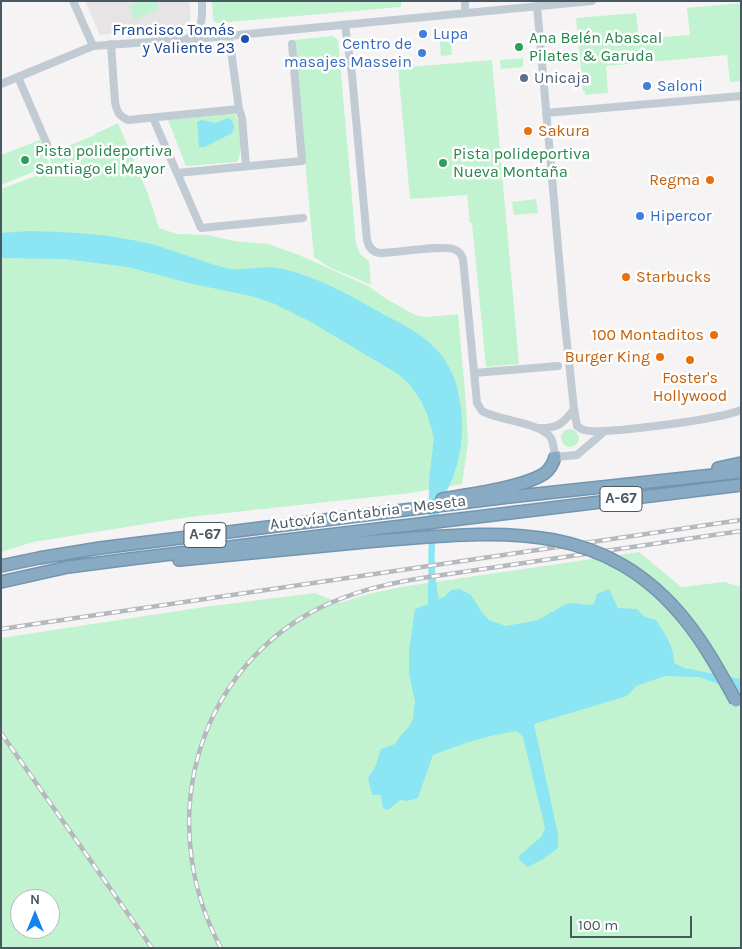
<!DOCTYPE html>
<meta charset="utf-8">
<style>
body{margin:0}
#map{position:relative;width:742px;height:949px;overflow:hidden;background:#f5f3f3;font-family:Karla,sans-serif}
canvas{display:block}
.frame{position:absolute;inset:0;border:2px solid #495862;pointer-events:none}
.north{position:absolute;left:10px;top:889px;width:50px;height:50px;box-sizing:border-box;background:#fff;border:1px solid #b6bcc0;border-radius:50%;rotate:0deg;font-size:14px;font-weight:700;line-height:20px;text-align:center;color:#495862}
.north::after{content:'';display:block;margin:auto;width:18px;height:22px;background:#1184f1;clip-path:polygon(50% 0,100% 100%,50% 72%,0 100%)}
.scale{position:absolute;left:570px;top:916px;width:122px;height:22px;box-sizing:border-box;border:2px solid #495862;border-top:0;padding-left:6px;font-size:15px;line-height:18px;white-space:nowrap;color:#495862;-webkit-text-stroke:4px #fff;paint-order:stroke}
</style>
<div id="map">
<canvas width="742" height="949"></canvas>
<div class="frame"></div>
<div class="north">N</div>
<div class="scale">100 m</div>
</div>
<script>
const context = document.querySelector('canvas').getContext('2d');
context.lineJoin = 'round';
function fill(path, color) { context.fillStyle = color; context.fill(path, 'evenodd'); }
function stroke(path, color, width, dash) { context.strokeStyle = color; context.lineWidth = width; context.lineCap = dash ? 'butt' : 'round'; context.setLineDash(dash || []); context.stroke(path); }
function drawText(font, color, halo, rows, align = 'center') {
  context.font = font + ' Karla,sans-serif'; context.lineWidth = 5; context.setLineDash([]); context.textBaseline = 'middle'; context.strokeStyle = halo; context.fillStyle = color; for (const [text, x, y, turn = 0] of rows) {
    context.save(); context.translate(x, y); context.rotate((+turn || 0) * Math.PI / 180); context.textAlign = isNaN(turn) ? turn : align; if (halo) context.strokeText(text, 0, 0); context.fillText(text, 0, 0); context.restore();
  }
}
fill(new Path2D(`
 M85,1H189L191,18L185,25L100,35Z`), '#e6e4e5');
fill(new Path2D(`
 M140,1H156L159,9L135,20L129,6Z
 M212,1H401V7L217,23L213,20Z
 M741,3V81L730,82L727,55L606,66L608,93L585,95V91H583L576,18L636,13L639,39L690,35L687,8Z
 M450,30L452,55L441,56L439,31Z
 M333,36L338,40L356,243L360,254L369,261L371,285L329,267L314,257L294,40Z
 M523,58V67L501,69L500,60Z
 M492,60L519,364L486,367L472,223H470L467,195L410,199L398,68Z
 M230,113L235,114C240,122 244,154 237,162L186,166L168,120Z
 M118,123L148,194L159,228L177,234L208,235L235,241L268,244L299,255L368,286L385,298L417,316L428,317L458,314L466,404L468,442L462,484L410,493L189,517L33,542L1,552V189L36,176V173L51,166L49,154L95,135V134Z
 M40,140L50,165L1,185V155Z
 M536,199L538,213L514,215L512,202Z
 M561 438a9 9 0 1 1 18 0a9 9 0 1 1-18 0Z
 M639,552L681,587L724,582L741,587V948H1V638L204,607L315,593L340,603L364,595L401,587ZM20,899H50V929H20Z`), '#c1f3d0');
fill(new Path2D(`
 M228,118L233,122L234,128L232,133L205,147H199L197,122L202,120L216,123Z
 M30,231C71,232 107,234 147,243C174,250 199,261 226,268C245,272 264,264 283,269C319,277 351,296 383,314C402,324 421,333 436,349C448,361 456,379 459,396C464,421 463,450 454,474C450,486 443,497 440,509C433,538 433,571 439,599L444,597L451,590L460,589L471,595L481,611L489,620L506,626L538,620L566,604L575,603L586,605L594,604L597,594L609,589L618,608L637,609L645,617L656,620C665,634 674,646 674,663L684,668L741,679V692L699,677L665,676L636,686L627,696L534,724L558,834V848L543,859L528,867L520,861L519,856L541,837L545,828L523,737L517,731C488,735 460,744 433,755L418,798L407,801L400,800L388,810L383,808L381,795H372L368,778L376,765L381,749L395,744L401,735L408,728L413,719L415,701L409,674V651L415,609L428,604L429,481L434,438L427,414L421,401L410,385L398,374L311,322L275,304L251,296L193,284L128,267L64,259L1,258V233Z`), '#8ce5f2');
const highway = new Path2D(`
 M718,468L741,463
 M442,499C466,495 526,487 545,473C550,469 553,464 555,457
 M179,560L376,541
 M1,566L39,558L100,548L509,497L741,472
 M1,582L68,567L130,559L741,485`);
stroke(highway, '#7495af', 14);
stroke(new Path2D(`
 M73,1L93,46
 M537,6L564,315L574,409L577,426C579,427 581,429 584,430C603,435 721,419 741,410
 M465,13V1
 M345,25L352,75L367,240C369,248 373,253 381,253C398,253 444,244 456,250C460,252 462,256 463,259L477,403L482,411C499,421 541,422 551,438C554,444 554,451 555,457L577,455L605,431
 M188,38C204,30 202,17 202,1
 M230,43L239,109L242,118L246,166
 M111,44L115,102C117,112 119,116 128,120L239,109
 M18,77L49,149
 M1,84L93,46L206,38L592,1
 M546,113L741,96
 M153,118L201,228L303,218
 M177,173L302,161L292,44
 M474,373L558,366
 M538,428C557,429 563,424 574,409`), '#c0cbd3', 8);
stroke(highway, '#89aac3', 11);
const rail = new Path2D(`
 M1,629L741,520
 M1,733L152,948
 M221,948C160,835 187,692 298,620C336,596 378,585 422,578L741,531`);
stroke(rail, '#b5b9bd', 4.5);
stroke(rail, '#fff', 2.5, [8]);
const highwayBridge = new Path2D(`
 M376,541C495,532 602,516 686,621C706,646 721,674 736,701`);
stroke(highwayBridge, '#7495af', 14, []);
stroke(highwayBridge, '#89aac3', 11);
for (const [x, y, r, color] of [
 [423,34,5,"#3f7fe0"],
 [245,39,5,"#1a4fb4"],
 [519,47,5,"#2e9e5b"],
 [422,53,5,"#3f7fe0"],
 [524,78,5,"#5c6f8a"],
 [647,86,5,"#3f7fe0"],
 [528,131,5,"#e8710a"],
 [25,160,5,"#2e9e5b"],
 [443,163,5,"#2e9e5b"],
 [710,180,5,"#e8710a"],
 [640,216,5,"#3f7fe0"],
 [626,277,5,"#e8710a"],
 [714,335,5,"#e8710a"],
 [660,357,5,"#e8710a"],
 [690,360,5,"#e8710a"]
]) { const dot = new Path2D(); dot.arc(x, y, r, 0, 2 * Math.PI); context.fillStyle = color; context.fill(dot); stroke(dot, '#fff', 2); }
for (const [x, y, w] of [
 [621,499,42],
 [205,535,42]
]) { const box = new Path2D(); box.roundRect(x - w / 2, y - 12.5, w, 25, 4); context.fillStyle = '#fff'; context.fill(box); stroke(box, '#495862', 1); }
drawText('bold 15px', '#495862', null, [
 ["A-67",621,499],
 ["A-67",205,535]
]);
drawText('16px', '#164399', '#fff', [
 ["Francisco Tomás",235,30],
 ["y Valiente 23",235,48]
], 'right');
drawText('16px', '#366cbe', '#fff', [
 ["Lupa",433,34],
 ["Centro de",412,44,"right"],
 ["masajes Massein",412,62,"right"],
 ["Saloni",657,86],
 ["Hipercor",650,216]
], 'left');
drawText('16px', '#27864d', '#fff', [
 ["Ana Belén Abascal",529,38],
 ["Pilates & Garuda",529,56],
 ["Pista polideportiva",35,151],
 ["Santiago el Mayor",35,169],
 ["Pista polideportiva",453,154],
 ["Nueva Montaña",453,172]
], 'left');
drawText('16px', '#4e5e75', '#fff', [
 ["Unicaja",534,78]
], 'left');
drawText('16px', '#c56008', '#fff', [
 ["Sakura",538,131,"left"],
 ["Regma",700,180],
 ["Starbucks",636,277,"left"],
 ["100 Montaditos",704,335],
 ["Burger King",650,357],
 ["Foster's",690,378,"center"],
 ["Hollywood",690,396,"center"]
], 'right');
drawText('16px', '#495862', '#fff', [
 ["Autovía Cantabria - Meseta",368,513,-7]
]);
</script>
